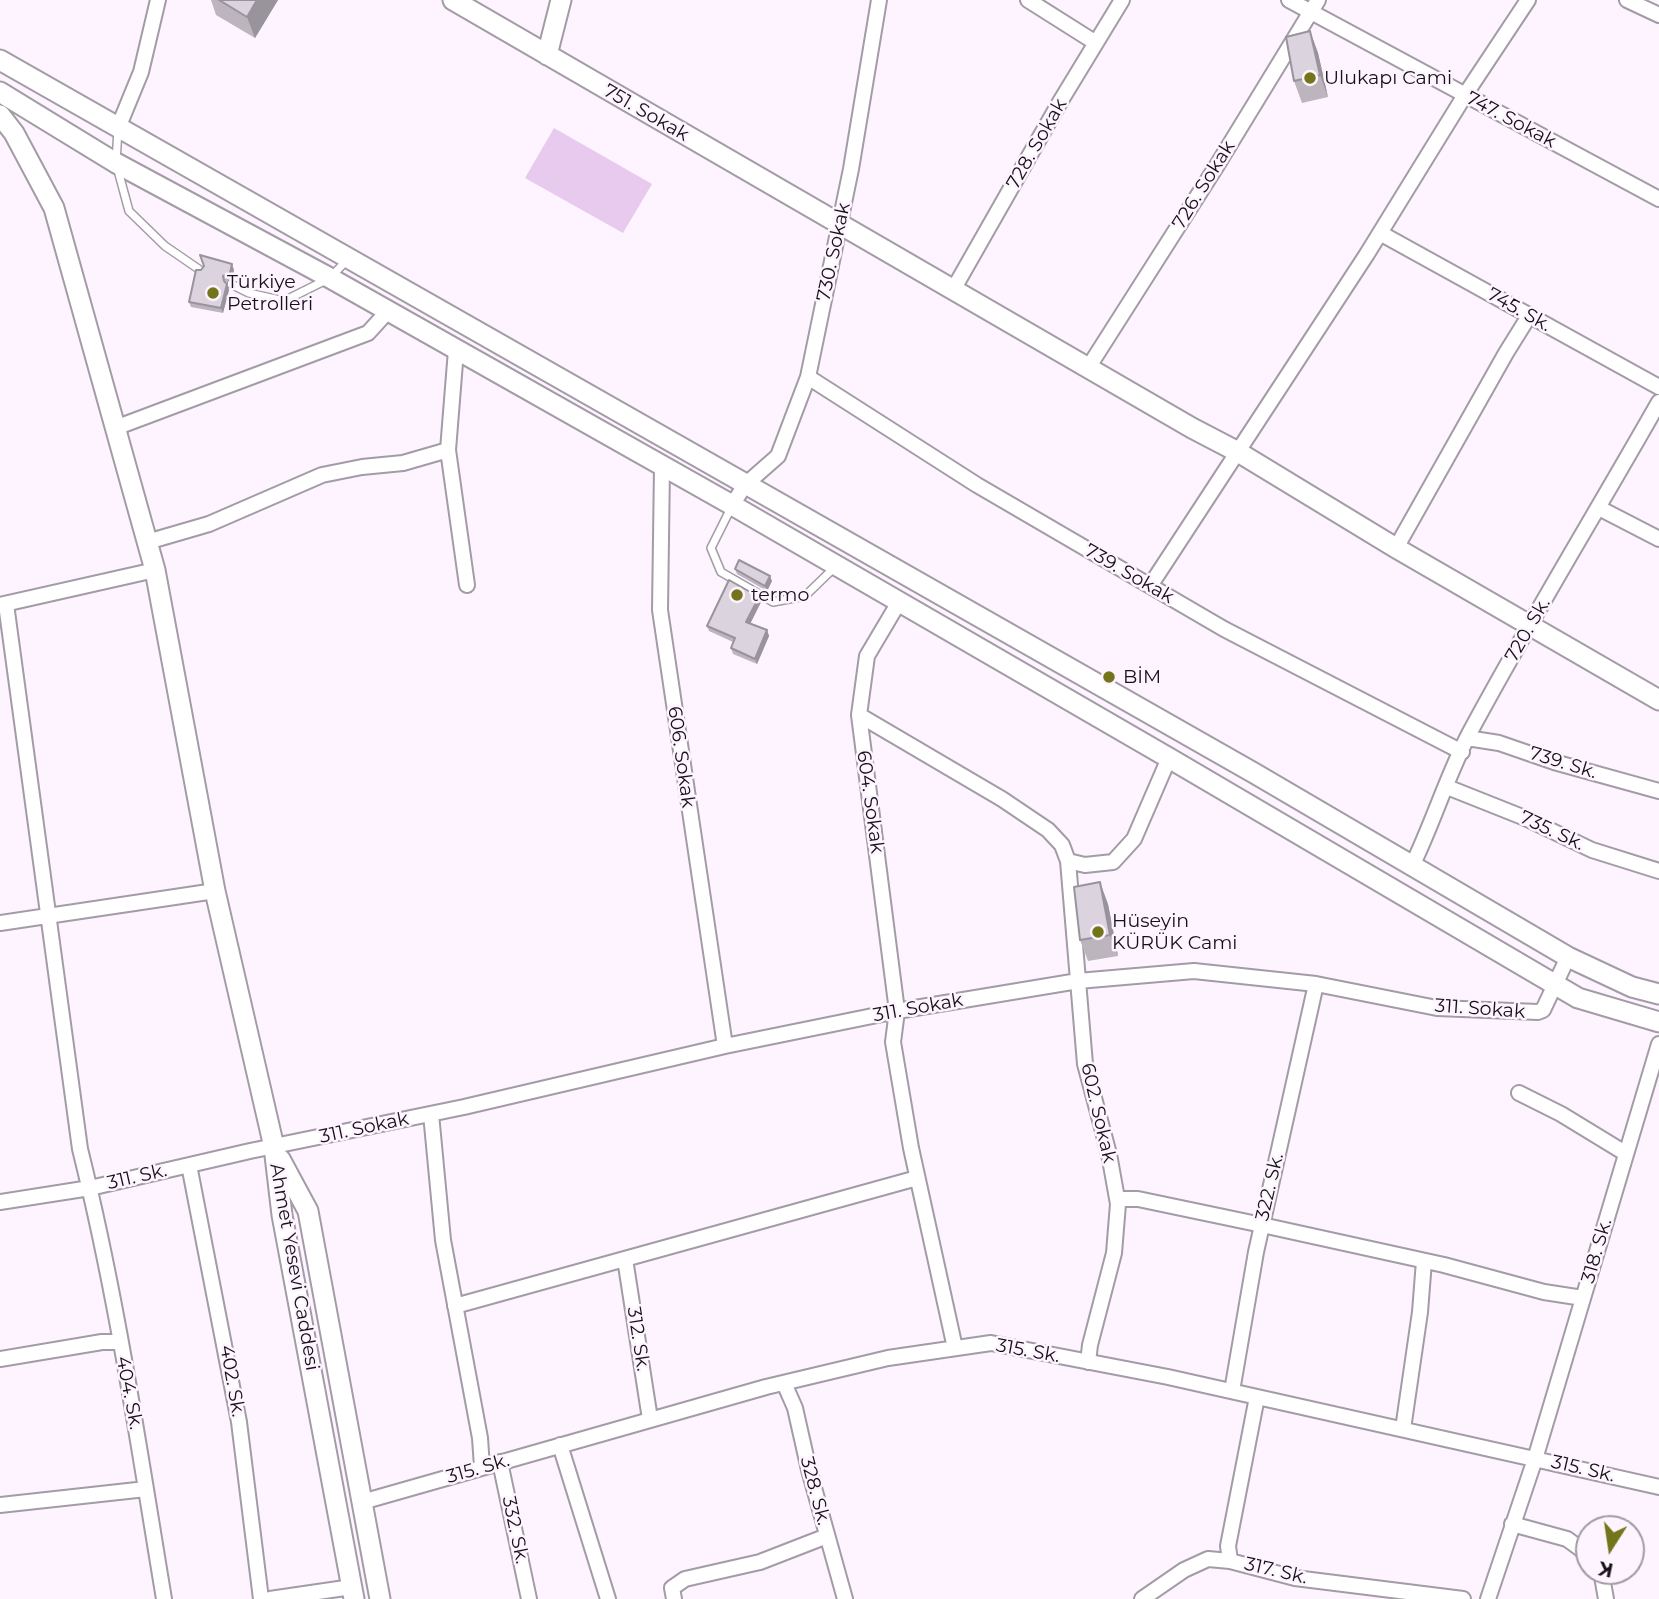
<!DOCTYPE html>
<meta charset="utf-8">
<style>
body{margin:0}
#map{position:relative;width:1659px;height:1599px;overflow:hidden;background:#fdf4ff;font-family:Montserrat,sans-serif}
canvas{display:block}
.north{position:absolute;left:1575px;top:1515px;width:70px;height:70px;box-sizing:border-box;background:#fdf4ff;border:2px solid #a09aa2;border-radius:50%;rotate:192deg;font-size:19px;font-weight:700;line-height:28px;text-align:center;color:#151216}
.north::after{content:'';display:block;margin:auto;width:24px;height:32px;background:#74751b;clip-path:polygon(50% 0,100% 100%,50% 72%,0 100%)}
</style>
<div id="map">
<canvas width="1659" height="1599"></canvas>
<div class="north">K</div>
</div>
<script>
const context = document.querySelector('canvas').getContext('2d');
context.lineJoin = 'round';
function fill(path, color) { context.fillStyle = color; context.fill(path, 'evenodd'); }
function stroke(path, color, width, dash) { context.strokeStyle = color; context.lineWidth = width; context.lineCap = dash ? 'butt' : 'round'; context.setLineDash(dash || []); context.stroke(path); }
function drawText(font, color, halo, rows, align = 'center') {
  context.font = font + ' Montserrat,sans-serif'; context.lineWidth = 5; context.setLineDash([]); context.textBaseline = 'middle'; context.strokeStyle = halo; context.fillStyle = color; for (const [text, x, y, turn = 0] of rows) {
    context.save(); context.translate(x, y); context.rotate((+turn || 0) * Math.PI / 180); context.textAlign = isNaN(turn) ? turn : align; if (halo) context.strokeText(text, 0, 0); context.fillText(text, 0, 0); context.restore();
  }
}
fill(new Path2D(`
 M554,128L652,184L623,233L525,178Z`), '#e7caed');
const lane = new Path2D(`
 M118,129L116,163L129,211L165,246L200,270
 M231,284L249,293L284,301L330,278L347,260
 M732,506L711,548L721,572L773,602L805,596L836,566`);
const street = new Path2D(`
 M1028,0L1096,43
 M1289,0L1659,199
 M1627,0L1659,15
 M118,128L141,72L158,0
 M1380,233L1659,387
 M953,290L1060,102L1122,0
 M456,350L448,450L467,585
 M1088,368L1216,167L1318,0
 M808,377L977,485L1224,629L1462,752
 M115,428L368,333L388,311
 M662,467L660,610L725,1046
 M732,505L745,485L778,456L808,377L851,169L879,0
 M1599,508L1659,539
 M147,542L209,524L322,475L362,467L403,463L448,450
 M1396,548L1506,353L1529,316
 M1150,586L1367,254L1465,95L1528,0
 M899,602L867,656L859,715L897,1011L893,1042L911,1148L955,1348
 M6,604L80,1149C117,1297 139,1449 164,1599
 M0,605L155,570
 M859,715L1002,799L1048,830L1062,845L1068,861L1085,1064L1109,1154L1118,1204L1114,1253L1090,1345L1088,1362
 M1467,738L1499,743L1554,762L1659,791
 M1447,787L1525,818L1592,850L1659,871
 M1068,861L1085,865L1113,862L1134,839L1169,758
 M1412,866C1433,823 1447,776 1469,734C1529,622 1596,513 1659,402
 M0,923L215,891
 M1519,1093L1561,1114L1625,1153
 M431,1114L443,1240L480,1438L482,1467
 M189,1165L239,1422L261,1599
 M1117,1199H1138L1262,1225L1444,1265L1544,1292L1583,1298
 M0,1202L90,1188L250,1151L464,1107L725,1046L897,1011L1078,981L1194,971L1316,984L1437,1008L1538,1012L1543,1010L1568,957
 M625,1259L650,1419
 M455,1306L917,1178
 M0,1359L102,1342H119
 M784,1383L795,1408L809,1470L845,1599
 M1232,1391L1256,1252L1316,984
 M1403,1429L1420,1312L1424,1261
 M560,1445L608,1599
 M500,1462L529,1599
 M362,1502L766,1387L888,1358L991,1343L1168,1377L1659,1487
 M0,1505L146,1489
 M1512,1524L1567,1539L1589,1555
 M1230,1561L1228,1546L1257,1397
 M1601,1571L1606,1599
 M270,1599L352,1587
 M674,1599L672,1588L685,1579L760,1562L827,1536
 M1142,1599L1184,1570L1208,1559L1230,1561L1295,1578L1463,1599
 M1488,1599L1535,1459L1659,1044`);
const secondary = new Path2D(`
 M453,0L1192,428L1238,452L1396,548L1659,700
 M547,55L561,0
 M0,60L1254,773L1568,957L1632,987L1659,994
 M0,92L116,163L330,278L732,505L1169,758L1578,998L1659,1022
 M0,115L14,133L54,208L155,570L215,891L274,1147L282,1215L354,1599
 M280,1159L308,1211L380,1599`);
stroke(lane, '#a39ba5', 10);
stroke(street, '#a39ba5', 18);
stroke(secondary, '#a39ba5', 23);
stroke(lane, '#fff', 7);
stroke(street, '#fff', 14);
stroke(secondary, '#fff', 19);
fill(new Path2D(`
 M211,0H278L255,38L216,15Z
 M1310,31L1318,53L1328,97L1302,103L1294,81Z
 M196,270H234L232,278L225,282L229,290L223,313L191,307L189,302Z
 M735,569L772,581L767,591L737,574Z
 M761,602L750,624L767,630L769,636L757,664L733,654L731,648L733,642L709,631L707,626Z
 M1108,904L1118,956L1088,961L1080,940Z`), '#bcb5be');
fill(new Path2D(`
 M257,0H278L255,38L247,17Z
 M1310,31L1318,53L1328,97L1320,75Z
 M232,264L234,270L232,278L230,273Z
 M227,284L229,290L223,313L221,308Z
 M770,576L772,581L767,591L765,586Z
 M759,597L761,602L748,628L746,622Z
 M767,630L769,636L757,664L755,659Z
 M1100,882L1108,904L1118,956L1110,935Z`), '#99949b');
const building = new Path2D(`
 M219,0H257L247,17Z
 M1310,31L1320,75L1294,81L1286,37Z
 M200,255L232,264L230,273L223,276L224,281L227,284L221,308L189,302L196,270H201L204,266Z
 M739,560L770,576L765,586L735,569Z
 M729,580L759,597L746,622L767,630L755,659L731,648L735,638L707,626Z
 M1100,882L1110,935L1080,940L1074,887Z`);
fill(building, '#dbd3dd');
stroke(building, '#99949b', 2);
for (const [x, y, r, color] of [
 [1310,78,7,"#74751b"],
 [213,293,7,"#74751b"],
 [737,595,7,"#74751b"],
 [1109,677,7,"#74751b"],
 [1098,932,7,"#74751b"]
]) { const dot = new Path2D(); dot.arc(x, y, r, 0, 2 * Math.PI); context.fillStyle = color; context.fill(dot); stroke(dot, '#fdf4ff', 2.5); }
drawText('19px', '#151216', '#fdf4ff', [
 ["Ulukapı Cami",1324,78],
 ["Türkiye",227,282],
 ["Petrolleri",227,304],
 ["termo",751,595],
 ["BİM",1123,677],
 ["Hüseyin",1112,921],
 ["KÜRÜK Cami",1112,943]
], 'left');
drawText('19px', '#151216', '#fdf4ff', [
 ["751. Sokak",646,113,30],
 ["747. Sokak",1511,120,28],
 ["728. Sokak",1037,144,-60],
 ["726. Sokak",1204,185,-58],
 ["730. Sokak",834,252,-78],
 ["745. Sk.",1519,310,29],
 ["739. Sokak",1129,574,30],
 ["720. Sk.",1528,630,-60],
 ["606. Sokak",681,757,82],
 ["739. Sk.",1563,763,17],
 ["604. Sokak",870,802,82],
 ["735. Sk.",1552,831,25],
 ["311. Sokak",918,1008,-10],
 ["311. Sokak",1480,1009,4],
 ["602. Sokak",1098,1113,77],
 ["311. Sokak",364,1128,-12],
 ["311. Sk.",137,1177,-13],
 ["322. Sk.",1270,1187,-77],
 ["318. Sk.",1597,1251,-74],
 ["Ahmet Yesevi Caddesi",294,1267,80],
 ["312. Sk.",638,1339,81],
 ["315. Sk.",1028,1351,10],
 ["402. Sk.",232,1381,80],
 ["404. Sk.",129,1393,79],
 ["315. Sk.",478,1469,-16],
 ["315. Sk.",1583,1469,13],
 ["328. Sk.",815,1491,75],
 ["332. Sk.",515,1530,78],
 ["317. Sk.",1276,1571,13]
]);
</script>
